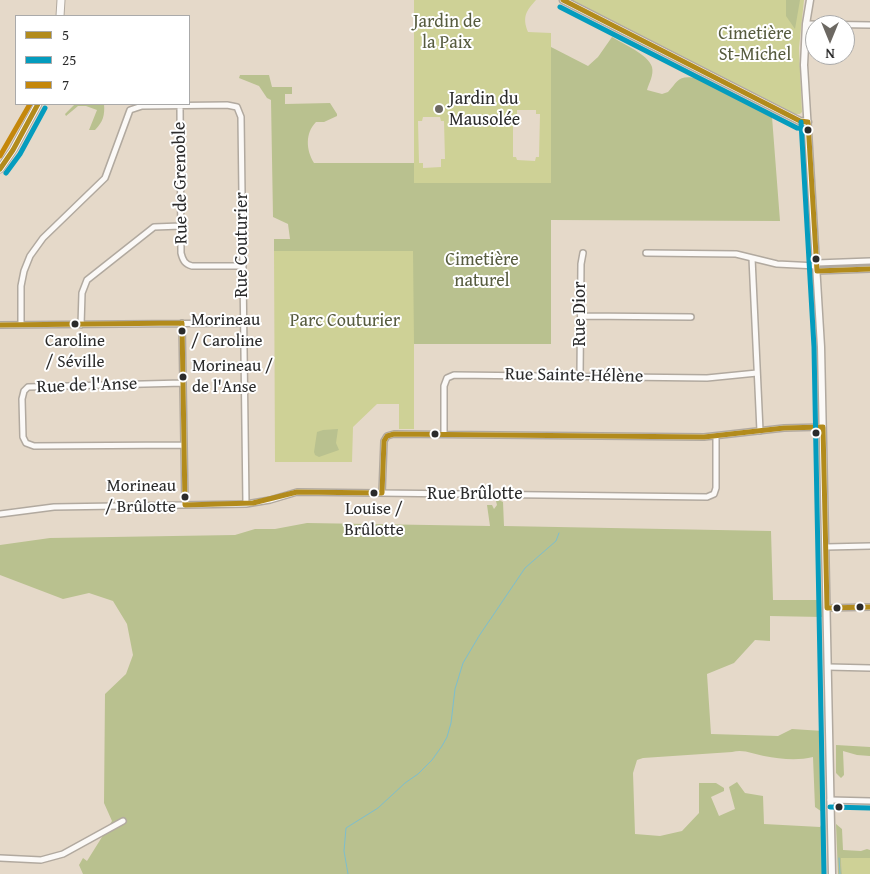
<!DOCTYPE html>
<meta charset="utf-8">
<style>
body{margin:0}
#map{position:relative;width:870px;height:874px;overflow:hidden;background:#e5d9c9;font-family:"Gentium Book Plus",serif}
canvas{display:block}
.legend{position:absolute;left:15px;top:15px;width:175px;height:90px;box-sizing:border-box;background:#fff;border:1px solid #aaa;margin:0;padding:6px 9px;list-style:none;font-size:15px;color:#2b2b2b}
.legend li{display:flex;align-items:center;gap:10px;height:25px}
.legend b{width:25px;border:1px solid #aaa}
.north{position:absolute;left:805px;top:15px;width:50px;height:50px;box-sizing:border-box;background:#fff;border:1px solid #aaa;border-radius:50%;rotate:180deg;font-size:14px;font-weight:700;line-height:20px;text-align:center;color:#2b2b2b}
.north::after{content:'';display:block;margin:auto;width:18px;height:22px;background:#6c6862;clip-path:polygon(50% 0,100% 100%,50% 72%,0 100%)}
</style>
<div id="map">
<canvas width="870" height="874"></canvas>
<ul class="legend">
<li><b style="height:6px;background:#b28b1c"></b>5</li>
<li><b style="height:6px;background:#049cbe"></b>25</li>
<li><b style="height:6px;background:#c4870b"></b>7</li>
</ul>
<div class="north">N</div>
</div>
<script>
const context = document.querySelector('canvas').getContext('2d');
context.lineJoin = 'round';
function fill(path, color) { context.fillStyle = color; context.fill(path, 'evenodd'); }
function stroke(path, color, width, dash) { context.strokeStyle = color; context.lineWidth = width; context.lineCap = dash ? 'butt' : 'round'; context.setLineDash(dash || []); context.stroke(path); }
function drawText(font, color, halo, rows, align = 'center') {
  context.font = font + ' "Gentium Book Plus",serif'; context.lineWidth = 4; context.setLineDash([]); context.textBaseline = 'middle'; context.strokeStyle = halo; context.fillStyle = color; for (const [text, x, y, turn = 0] of rows) {
    context.save(); context.translate(x, y); context.rotate((+turn || 0) * Math.PI / 180); context.textAlign = isNaN(turn) ? turn : align; if (halo) context.strokeText(text, 0, 0); context.fillText(text, 0, 0); context.restore();
  }
}
fill(new Path2D(`
 M414,0H536C526,11 522,17 528,32L551,33V344H414V429H399V404H377L353,427L352,462H275L274,251H414ZM517,110H536V114H540L539,157H536L535,161L517,160L516,157H513V119L517,118ZM423,117H440L441,121H444L445,159H441V167L423,168V163H419L418,121H422Z
 M571,0H804L799,48L802,112L800,114H795Z
 M841,858H870V874H842Z`), '#ced196');
fill(new Path2D(`
 M786,0H800L795,29L786,16Z
 M612,37C623,44 648,54 652,67C654,75 649,83 647,90L662,94L668,92C678,81 678,75 696,78L768,113L772,117L780,221L551,220V344H414L413,251H274V239H290L288,224L273,217L271,100L267,98L259,86L239,78L240,75H269L272,87H292V94H285V104L330,103L337,114V116L324,122H316C305,133 306,150 314,163H414V183H551V47L588,66L598,57Z
 M75,104H104C105,115 103,122 95,130H89L97,110L86,106H78L66,116L65,114Z
 M338,429L336,443L339,450L319,457L315,455L314,452L317,432L323,430Z
 M499,500L503,502L504,526L771,531L773,600H821L822,617L770,616V641L755,640L734,663L707,674L711,734L778,736L792,729L823,731L825,814L815,807L813,757C797,761 780,759 764,756C753,754 744,749 732,752L643,758L637,760L633,773L635,834L660,836L682,831L699,813V783H716L724,788V791L711,797L719,816L735,809L729,787L737,782L745,793L763,796L764,824L820,827L825,817L826,874H83L79,865L83,858L87,861L112,821L104,803L105,694L126,674L133,655L127,624L113,601L89,593L63,599L0,575V545L50,538L235,535L255,529H275L307,523L490,526L487,505H492L494,509L497,505L496,501Z
 M836,745L870,747V756L857,755L843,751L844,775L841,778L836,773Z
 M836,824L842,829L843,850L861,851L867,849L870,850V858H841L842,874H838Z`), '#b9c18f');
stroke(new Path2D(`
 M839,858L840,874
 M348,874L344,851L346,828L378,808L405,783L418,774L432,760L442,746L447,737L451,723L455,689L463,663L479,636L525,568L556,541L559,533`), '#7dbece', 1);
const minor = new Path2D(`
 M806,24L870,25
 M180,106L181,253C183,261 185,264 192,266H242
 M646,253L736,254L777,264L817,266
 M752,258L760,431
 M817,263L870,261
 M817,271L870,269
 M581,316L691,317
 M182,323L185,505
 M0,325L243,323
 M21,325V286L24,271L30,256L43,238L105,178L130,110L142,106L227,105L237,107L241,117L246,504
 M81,325L82,293L87,280L154,227L181,226
 M580,376L581,264L583,253
 M183,383L28,387L24,391L22,399L23,437L26,443L34,446L184,445
 M444,434V386L447,378L454,375L707,378L757,373
 M382,493L384,441L387,436L394,434L704,437L784,428L823,427
 M0,514L54,507L246,504L270,500L297,492L707,497L714,494L716,488V436
 M826,547L870,546
 M827,608L870,607
 M828,667L870,668
 M830,800L870,801
 M0,858L41,860L63,854L123,821`);
const tertiary = new Path2D(`
 M563,0L800,121L808,122
 M810,0L806,24L804,65L821,347L832,874`);
const secondary = new Path2D(`
 M60,16L61,0
 M0,169L13,150L38,104`);
stroke(minor, '#b1a99f', 8);
stroke(tertiary, '#b1a99f', 9);
stroke(secondary, '#b1a99f', 9);
stroke(minor, '#fbf9f7', 5);
stroke(tertiary, '#fbf9f7', 6);
stroke(secondary, '#fbf9f7', 7);
stroke(new Path2D(`
 M563,0L800,121L808,122
 M808,122L817,271L870,269
 M0,169L13,150L38,104
 M182,323L185,505
 M0,325L182,323
 M823,427L827,608
 M382,493L384,441L387,436L394,434L704,437L784,428L823,427
 M185,505L253,503L297,492L382,493
 M827,608L870,607`), '#b28b1c', 5);
stroke(new Path2D(`
 M560,7L797,128L807,129
 M801,122L814,347L824,874
 M6,173L20,154L45,108
 M830,807L870,808`), '#049cbe', 5);
stroke(new Path2D(`
 M0,156L30,104`), '#c4870b', 5);
for (const [x, y, r, color] of [
 [439,109,5,"#6c6862"],
 [808,130,4.5,"#2b2b2b"],
 [816,259,4.5,"#2b2b2b"],
 [75,324,4.5,"#2b2b2b"],
 [182,331,4.5,"#2b2b2b"],
 [183,377,4.5,"#2b2b2b"],
 [816,433,4.5,"#2b2b2b"],
 [435,434,4.5,"#2b2b2b"],
 [374,493,4.5,"#2b2b2b"],
 [185,497,4.5,"#2b2b2b"],
 [860,607,4.5,"#2b2b2b"],
 [837,608,4.5,"#2b2b2b"],
 [839,807,4.5,"#2b2b2b"]
]) { const dot = new Path2D(); dot.arc(x, y, r, 0, 2 * Math.PI); context.fillStyle = color; context.fill(dot); stroke(dot, '#fff', 2); }
drawText('17px', '#2b2b2b', '#fff', [
 ["Morineau",191,321],
 ["/ Caroline",191,342],
 ["Caroline",75,342,"center"],
 ["/ Séville",75,363,"center"],
 ["Morineau /",192,367],
 ["de l'Anse",192,388],
 ["Morineau",176,487,"right"],
 ["/ Brûlotte",176,508,"right"],
 ["Louise /",374,510,"center"],
 ["Brûlotte",374,531,"center"]
], 'left');
drawText('18px', '#565b3e', '#fff', [
 ["Jardin de",447,22],
 ["la Paix",447,43],
 ["Cimetière",755,34],
 ["St-Michel",755,55],
 ["Cimetière",482,260],
 ["naturel",482,281],
 ["Parc Couturier",345,321]
]);
drawText('18px', '#2b2b2b', '#fff', [
 ["Jardin du",449,99],
 ["Mausolée",449,120]
], 'left');
drawText('18px', '#2b2b2b', '#fff', [
 ["Rue de Grenoble",181,183,-91],
 ["Rue Couturier",242,245,-90],
 ["Rue Dior",580,314,-90],
 ["Rue Sainte-Hélène",574,376,1],
 ["Rue de l'Anse",87,386,-2],
 ["Rue Brûlotte",475,494]
]);
</script>
